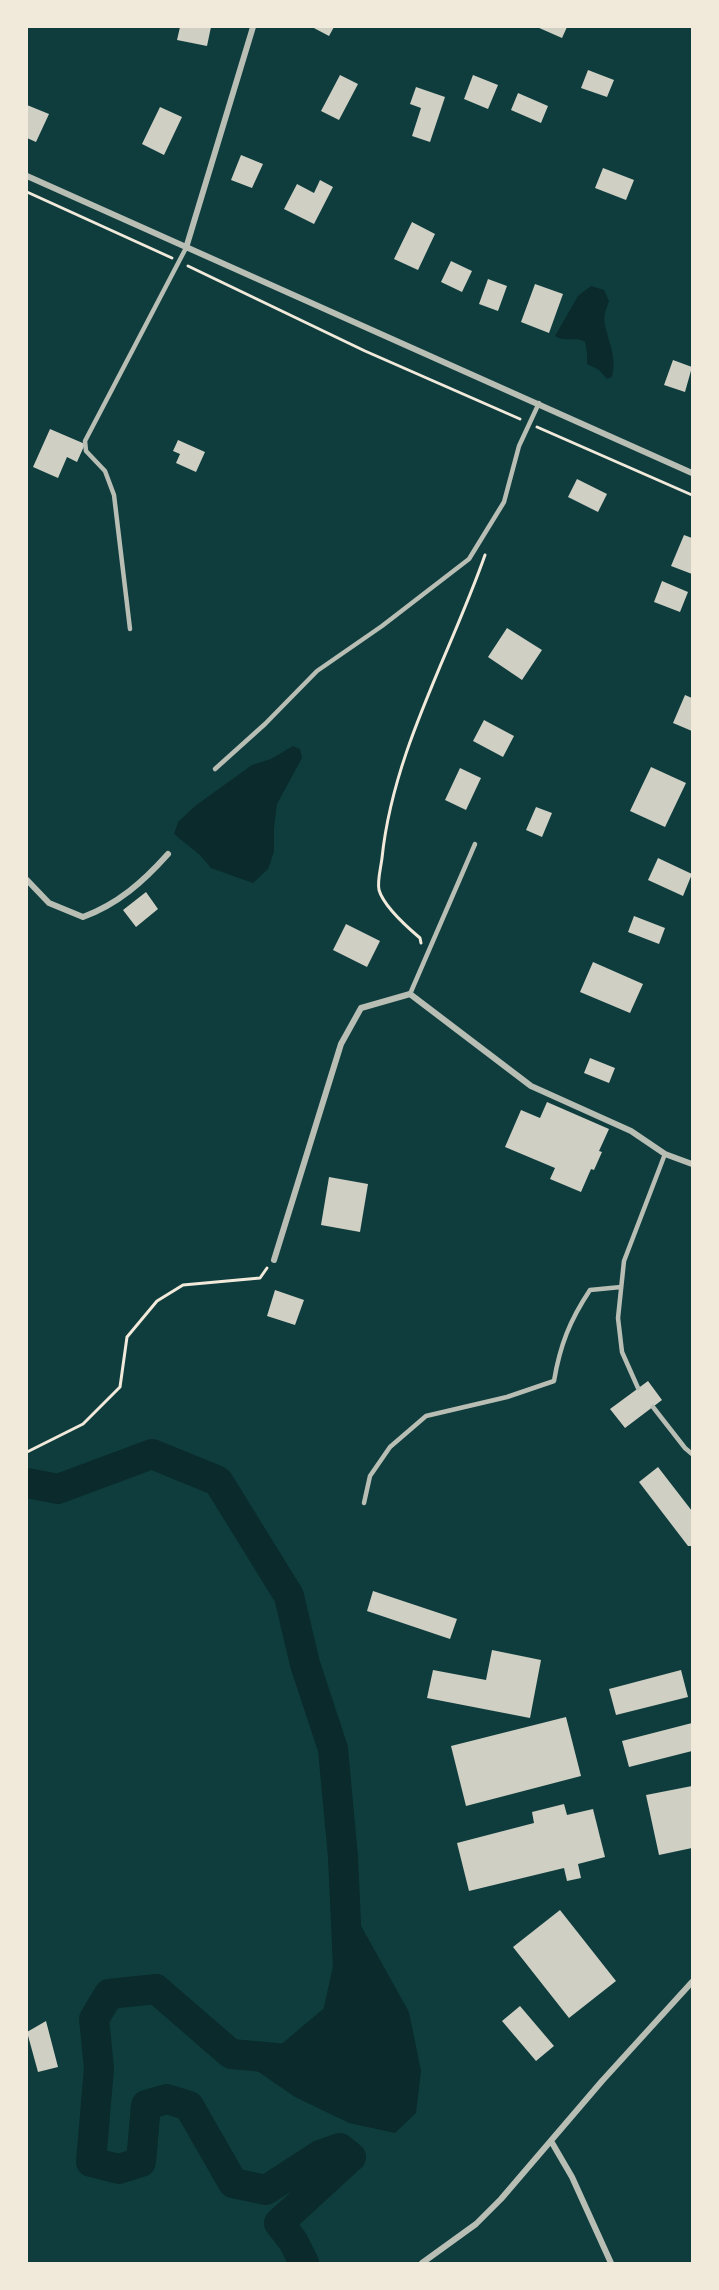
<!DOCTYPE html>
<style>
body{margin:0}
#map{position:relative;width:719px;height:2290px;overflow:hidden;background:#0f3d3e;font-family:"Roboto Condensed",sans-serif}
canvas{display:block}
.frame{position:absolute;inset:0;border:28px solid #f1e9da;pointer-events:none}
</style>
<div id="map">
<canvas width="719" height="2290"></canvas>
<div class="frame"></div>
</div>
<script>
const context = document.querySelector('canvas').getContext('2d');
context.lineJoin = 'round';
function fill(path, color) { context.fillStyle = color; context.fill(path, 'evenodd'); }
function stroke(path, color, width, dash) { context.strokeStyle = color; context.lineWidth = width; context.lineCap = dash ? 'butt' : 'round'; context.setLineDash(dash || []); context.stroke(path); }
fill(new Path2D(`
 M591,286L604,290L609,301C606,309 603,317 605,325C609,344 617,357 612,377L607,379L599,370L587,364V353L585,342C575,336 565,343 555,336L578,296Z
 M293,746L300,749L302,758L277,804L274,828V852L268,869L253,883L211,868L200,855L174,834L178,822L195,806L252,765L271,759Z
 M345,1897L409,2012L421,2071L416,2113L395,2133L349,2123L295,2097L227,2050L287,2059L337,2017L348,1968Z
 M279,2223L305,2233L319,2263H290L282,2242Z`), '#0a2a2b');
stroke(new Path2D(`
 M27,1483L58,1489L152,1454L218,1481L289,1596L305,1664L333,1749L343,1857L348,1968L337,2017L287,2059L231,2054L156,1989L109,1994L94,2019L99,2068L91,2162L119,2169L141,2162L146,2105L167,2099L189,2106L233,2183L266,2190L320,2155L340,2148L351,2157L279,2223L293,2241L304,2263`), '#0a2a2b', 30);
fill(new Path2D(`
 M180,27H211L207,46L177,40Z
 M312,27H334L329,36Z
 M537,27H567L562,38Z
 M588,70L614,80L607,97L581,88Z
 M340,75L358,84L339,120L321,111Z
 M473,75L498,85L488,109L464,99Z
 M416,87L445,97L430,142L412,136L421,108L410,104Z
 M518,93L548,106L541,123L511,110Z
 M27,105L49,114L36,142L27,138Z
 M160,107L182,117L164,155L142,144Z
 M241,155L263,164L252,188L231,180Z
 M603,168L634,180L626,200L595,188Z
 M320,180L333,187L314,224L284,209L297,184L314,193Z
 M412,222L435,234L418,270L394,259Z
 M451,261L472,271L462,292L441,282Z
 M488,279L507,286L498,311L479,304Z
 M535,284L563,294L549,333L521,322Z
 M673,360L692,367L685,392L664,385Z
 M50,429L85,444L77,462L67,457L58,478L33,467Z
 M178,440L205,452L196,472L176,463L180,454L173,451Z
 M577,479L607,494L598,512L568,497Z
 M684,535L692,538V574L671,566Z
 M662,581L688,592L680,612L654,602Z
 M507,628L542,650L522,680L488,657Z
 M685,695L692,698V731L673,723Z
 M484,720L514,736L503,757L473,741Z
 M651,767L686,783L665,827L630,811Z
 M460,768L481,778L466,810L445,800Z
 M536,807L552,813L542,837L526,830Z
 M658,858L692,874L683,896L648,880Z
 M146,892L158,909L136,927L123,910Z
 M634,916L665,928L659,944L628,932Z
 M346,924L380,941L367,967L333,950Z
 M593,962L643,984L630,1013L580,992Z
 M590,1058L615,1068L609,1083L584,1073Z
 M547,1102L609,1129L599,1151L602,1152L594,1170L591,1169L581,1192L550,1179L555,1168L505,1147L521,1110L540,1118Z
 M329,1177L368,1184L360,1232L321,1225Z
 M275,1290L304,1300L295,1325L267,1316Z
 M648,1381L662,1400L625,1428L610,1409Z
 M658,1467L692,1511V1546H688L639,1482Z
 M373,1591L457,1619L450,1639L367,1611Z
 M492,1650L541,1660L530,1718L427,1698L433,1670L486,1680Z
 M681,1670L688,1697L616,1715L609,1689Z
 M566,1717L581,1776L466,1806L451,1746Z
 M692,1723V1751L629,1767L622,1741Z
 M692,1786V1848L659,1855L646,1795Z
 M564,1804L567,1815L593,1809L605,1857L578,1864L581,1878L567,1881L564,1868L469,1891L457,1843L534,1823L532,1812Z
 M560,1910L616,1981L569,2018L513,1947Z
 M520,2006L554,2046L536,2061L502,2021Z
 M46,2021L58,2067L38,2072L27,2032Z`), '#cfcfc3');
stroke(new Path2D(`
 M27,192L172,258
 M188,266L365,351L520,419
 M537,427L692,495
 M421,943L420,938C407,927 384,907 379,890C377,881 381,867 382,858C393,751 450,655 485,555
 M27,1452L83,1424L120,1387L127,1337L157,1301L183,1285L260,1278L267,1268`), '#f1e9da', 3);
stroke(new Path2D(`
 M130,629L114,495L105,471L86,451L85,441L186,248
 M215,769L265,724L317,671L382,626L469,559L504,502L519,446L539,403
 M410,994L475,844
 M638,1388L622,1352L618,1318L624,1261L665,1154
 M653,1407L685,1448L692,1454
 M364,1503L370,1476L390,1447L426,1416L507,1397L554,1381C560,1345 570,1320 590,1290L621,1287`), '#b8beb3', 4.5);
stroke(new Path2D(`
 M27,176L692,473
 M186,248L253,27
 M27,880L49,903L83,917C118,904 143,882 168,854
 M274,1260L341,1044L361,1008L410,994L531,1086L631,1131L665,1154L692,1164
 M551,2141L572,2177L611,2263
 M422,2263L476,2224L501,2199L602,2081L692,1982`), '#b8beb3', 6);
</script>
